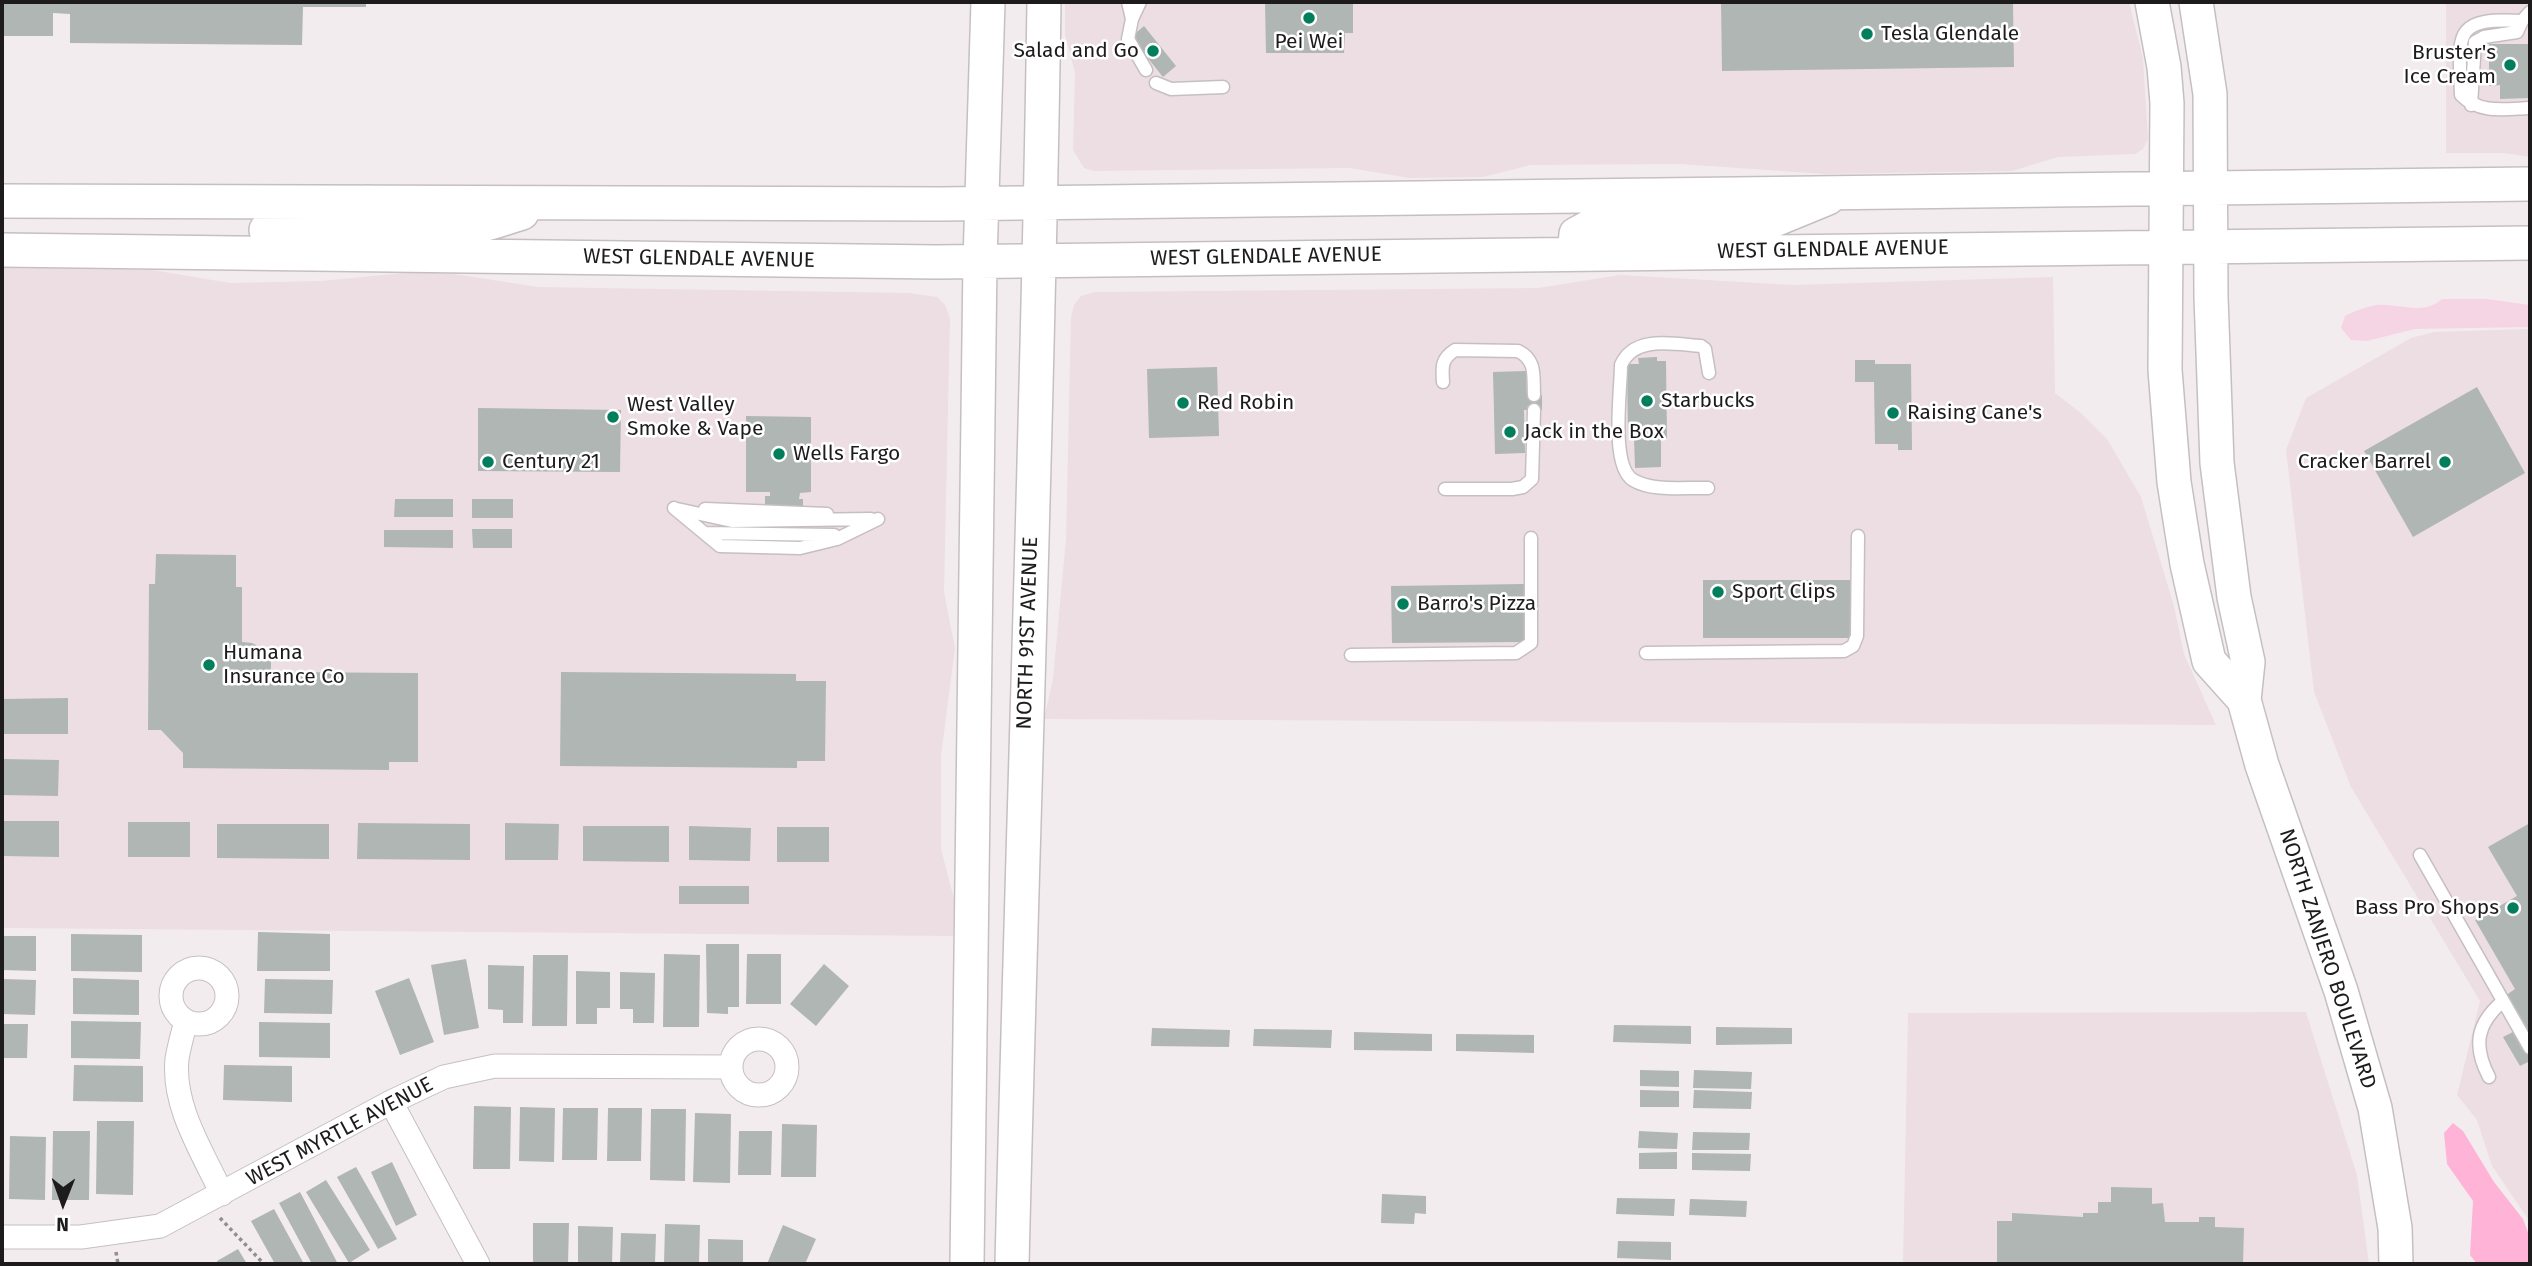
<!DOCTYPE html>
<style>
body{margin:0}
#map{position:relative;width:2532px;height:1266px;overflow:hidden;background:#f3ecef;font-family:"Fira Sans",sans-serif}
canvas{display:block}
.frame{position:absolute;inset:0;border:4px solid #1e1b1c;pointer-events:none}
.north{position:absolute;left:28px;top:1168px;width:70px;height:70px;-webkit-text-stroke:5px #fff;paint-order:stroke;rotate:181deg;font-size:19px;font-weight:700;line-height:28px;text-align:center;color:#1e1b1c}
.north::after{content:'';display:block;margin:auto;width:24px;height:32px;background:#1e1b1c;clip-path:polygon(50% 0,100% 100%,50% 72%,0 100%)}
</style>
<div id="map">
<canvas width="2532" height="1266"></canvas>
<div class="frame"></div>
<div class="north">N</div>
</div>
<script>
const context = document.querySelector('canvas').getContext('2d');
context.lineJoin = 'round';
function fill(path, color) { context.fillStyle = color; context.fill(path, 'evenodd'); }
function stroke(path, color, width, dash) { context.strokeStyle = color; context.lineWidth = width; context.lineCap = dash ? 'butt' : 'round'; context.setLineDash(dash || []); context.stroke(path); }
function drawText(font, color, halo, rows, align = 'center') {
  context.font = font + ' "Fira Sans",sans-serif'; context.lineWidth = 5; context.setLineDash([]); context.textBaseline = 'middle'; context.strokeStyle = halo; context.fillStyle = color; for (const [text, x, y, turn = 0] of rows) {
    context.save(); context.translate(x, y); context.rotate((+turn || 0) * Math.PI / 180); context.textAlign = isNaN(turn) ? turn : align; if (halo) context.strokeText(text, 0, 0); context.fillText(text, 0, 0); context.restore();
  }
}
fill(new Path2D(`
 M1065,2H2129L2143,58L2148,139L2143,149L2135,154L2058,157L2012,171L1825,174L1680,164L1531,165L1483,177L1409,178L1349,168L1094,171L1084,168L1073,150L1075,73L1065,35Z
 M2446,2H2530V157L2504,153H2446Z
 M2,268L153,270L230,283L322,281L413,272L454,274L538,287L909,293L937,297L945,305L950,318L944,592L955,648L941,756V849L954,899L953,936L2,928Z
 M1620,275L1793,285L2053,277L2055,393L2081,413L2107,439L2141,497L2174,606L2184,654L2216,725L1044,719L1053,679L1066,539L1071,317L1074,305L1081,296L1095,292L1538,288Z
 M2530,329V1222L2492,1166L2477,1120L2457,1095L2480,1001L2351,787L2314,692L2286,450L2306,398L2411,338L2434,332Z
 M2306,1012L2357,1175L2369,1264H1903L1908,1013Z`), '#eddee4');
fill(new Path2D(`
 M2442,299H2487L2530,305V327L2415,329L2367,341L2351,340L2341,328L2345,316C2354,311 2366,307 2377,305C2398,303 2424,316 2442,299Z`), '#f5d5e3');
fill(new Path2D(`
 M2453,1123L2463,1131L2494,1182L2523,1219L2530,1238V1262L2477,1264L2470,1255L2473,1201L2447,1164L2444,1133Z`), '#feb3d7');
fill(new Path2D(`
 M2,2H366V7H303L302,45L70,43V14L53,13V36H2Z
 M1265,2H1353V33H1345L1344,53H1266Z
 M1721,2H2013L2014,67L1722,71Z
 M1144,26L1176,66L1163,77L1131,37Z
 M2489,44H2530V98L2500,99V85L2489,86Z
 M1657,357V361H1666L1667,439H1661V467L1635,468L1634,438L1628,439L1627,364H1639L1638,358Z
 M1855,360H1875V364H1911L1912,450H1898V444H1875L1874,382H1855Z
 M1217,367L1219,436L1149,438L1147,369Z
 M1526,371L1527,395H1542V410H1524L1525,453L1495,454L1493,372Z
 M2477,387L2525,473L2413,537L2364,451Z
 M478,408L621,410L620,472L478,471Z
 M746,416L811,417V492L800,493L799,499H803V549H765V496H770V492H746Z
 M395,499H453V517H394Z
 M472,499H513V518H472Z
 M472,529H512V548H473Z
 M384,530H453V548L384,547Z
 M156,554L236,555V587H242V642L252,643L262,648L271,658V672L418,673V762H389V770L183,768V753L161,730H148L149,584H155Z
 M1703,580H1850V638H1703Z
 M1524,584L1525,642L1392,643L1391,586Z
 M561,672L796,674V681H826L825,761H797V768L560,766Z
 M68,698V734H2V699Z
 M2,759L59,760L58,796L2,795Z
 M2,821H59V857L2,856Z
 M128,822H190V857H128Z
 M358,823L470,824V860L357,859Z
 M505,823L559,824L558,860H505Z
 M2530,823V1061L2520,1066L2503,1037L2523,1027L2505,996L2515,989L2475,920L2517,896L2488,847Z
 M217,824H329V859L217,858Z
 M583,826H669V862L583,861Z
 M689,826L751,828L750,861L689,860Z
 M777,827H829V862H777Z
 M679,886H749V904H679Z
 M258,932L330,934V971H257Z
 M71,934L142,935V972L71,971Z
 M2,936H36V971L2,970Z
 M706,944H739V1007H728V1014L707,1013Z
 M664,954L700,955L699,1027H663Z
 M747,954H781V1004H746Z
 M533,955H568L567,1026H532Z
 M466,959L479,1028L444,1035L431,965Z
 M824,964L849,986L816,1026L790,1004Z
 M488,965L524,966L523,1023H503V1010L488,1009Z
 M576,971L610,972V1008H597V1024H576Z
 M620,972L655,973L654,1023H633V1009H620Z
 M73,978L139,980V1015L73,1014Z
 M409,978L434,1042L400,1055L375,991Z
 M2,979L36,980L35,1015L2,1014Z
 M265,979L333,980L332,1014L264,1013Z
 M71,1021L141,1022L140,1059L71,1058Z
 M259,1022L330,1023V1058L259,1057Z
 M2,1024H28L27,1058H2Z
 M1614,1025L1691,1026V1044L1613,1042Z
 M1716,1027L1792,1028V1044L1716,1045Z
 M1152,1028L1230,1030L1229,1047L1151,1046Z
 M1254,1029L1332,1030L1331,1048L1253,1046Z
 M1354,1032L1432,1034V1051L1354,1050Z
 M1456,1034L1534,1035V1053L1456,1051Z
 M74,1065L143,1066V1102L73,1101Z
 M224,1065L292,1066V1102L223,1100Z
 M1640,1070L1679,1071V1087L1640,1086Z
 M1694,1070L1752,1072L1751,1089L1693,1088Z
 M1640,1090L1679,1091V1107H1640Z
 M1694,1090L1752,1092L1751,1109L1693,1108Z
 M474,1106L511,1107L510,1169H473Z
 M520,1107L555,1108L554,1162L519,1161Z
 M563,1108H598L597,1160H562Z
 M608,1108H642L641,1161H607Z
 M651,1109H686L685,1181L650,1180Z
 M695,1113L731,1114L730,1183L693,1182Z
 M97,1121H134L133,1195L96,1194Z
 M782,1124L817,1125L816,1177H781Z
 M53,1131H90L89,1200H52Z
 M739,1131H772L771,1175H738Z
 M1639,1131L1678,1133L1677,1149L1638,1148Z
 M1693,1132L1750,1133L1749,1150H1692Z
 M10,1136L46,1137L45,1200L9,1199Z
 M1677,1152V1169H1639V1153Z
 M1692,1153L1751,1154L1750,1171L1692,1170Z
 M392,1162L417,1215L396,1226L371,1172Z
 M356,1167L397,1239L378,1249L337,1177Z
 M326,1180L370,1250L349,1263L306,1192Z
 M2111,1187L2152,1188V1204L2163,1203L2165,1222H2199V1217H2215V1227L2244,1228L2243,1264H1997V1221H2012V1213L2083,1217V1213H2098V1202H2111Z
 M300,1192L338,1264H312L279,1203Z
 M1382,1194L1426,1196V1214L1415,1213L1414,1224L1381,1223Z
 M1617,1198L1675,1199L1674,1216L1616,1214Z
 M1690,1199L1747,1201L1746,1217L1689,1215Z
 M274,1209L304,1264H275L251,1221Z
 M533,1223H569L568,1264H533Z
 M665,1224L700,1225L699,1264H664Z
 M783,1225L816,1239L805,1264H767Z
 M578,1226L613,1227L612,1264H578Z
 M621,1233L656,1234L655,1264H620Z
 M708,1239L743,1240V1264H708Z
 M1618,1241L1671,1242V1260L1617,1258Z
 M238,1249L247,1264H218L217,1261Z`), '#afb6b3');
const lane = new Path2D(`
 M1128,2L1132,19L1128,39L1146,70
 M2530,12L2522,21C2452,17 2459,34 2461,95C2480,114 2504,109 2530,108
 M1132,19L1140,2
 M1156,83L1171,89L1223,87
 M2471,105L2475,42L2484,37L2517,32L2522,21
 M1443,382C1442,367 1441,359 1455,350L1518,351C1537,360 1533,377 1534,395
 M1708,488C1686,487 1653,492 1633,480C1610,466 1621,390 1621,365C1634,335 1673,344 1701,346L1705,349L1709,373
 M1445,489H1512L1523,487L1532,479L1534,410
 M674,508L720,546L800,548L837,539L878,519
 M677,509L732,521L871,519
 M705,509L827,514
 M705,533L834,535
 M1646,653L1844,651L1853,646L1857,636L1858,536
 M1351,655L1516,653L1531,643V538
 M2420,855L2530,1048
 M2489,1077C2473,1046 2476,1024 2503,1001`);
const street = new Path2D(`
 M171 996a28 28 0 1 1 56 0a28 28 0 1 1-56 0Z
 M186,1021C183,1033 179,1046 177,1059C172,1106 203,1153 222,1194
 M731 1067a28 28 0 1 1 56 0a28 28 0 1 1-56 0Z
 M391,1102L478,1264
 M2,1237H81L160,1226L391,1102L444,1077L495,1066L730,1067`);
const secondary = new Path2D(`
 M2152,2L2164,67L2167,103L2165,370L2174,482L2187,564L2209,661L2244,700
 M2196,2L2210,94L2211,297L2217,463L2234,597L2248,662L2244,700L2262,765L2341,991L2375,1108L2395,1228L2396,1264
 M2,201L941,204L2530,184
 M266,230L353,228L363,222L368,202
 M2,250L936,262L2530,243
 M361,253C396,214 429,230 474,226C490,225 507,217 522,213
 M1574,253L1576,234L1589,227L1772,221L1828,198
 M967,1264L980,261L988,2
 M1012,1264C1022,843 1038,423 1044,2`);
stroke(lane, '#c6bfc2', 15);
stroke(street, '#c6bfc2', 25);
stroke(secondary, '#c6bfc2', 36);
stroke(new Path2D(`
 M220,1218L264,1264
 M116,1252L118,1264`), '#938e90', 3.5, [3.5, 3.5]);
stroke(lane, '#fff', 12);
stroke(street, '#fff', 23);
stroke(secondary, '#fff', 33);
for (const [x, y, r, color] of [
 [1309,18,7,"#027e5c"],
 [1867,34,7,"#027e5c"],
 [1153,51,7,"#027e5c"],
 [2510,65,7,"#027e5c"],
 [1647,401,7,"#027e5c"],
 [1183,403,7,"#027e5c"],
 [1893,413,7,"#027e5c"],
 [613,417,7,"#027e5c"],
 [1510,432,7,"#027e5c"],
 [779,454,7,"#027e5c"],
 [488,462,7,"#027e5c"],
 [2445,462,7,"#027e5c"],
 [1718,592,7,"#027e5c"],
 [1403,604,7,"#027e5c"],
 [209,665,7,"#027e5c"],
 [2513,908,7,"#027e5c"]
]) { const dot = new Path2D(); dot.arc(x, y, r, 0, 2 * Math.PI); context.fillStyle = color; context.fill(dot); stroke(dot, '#fff', 2.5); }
drawText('21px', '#1e1b1c', '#fff', [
 ["Tesla Glendale",1881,34],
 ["Pei Wei",1309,42,"center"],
 ["Salad and Go",1139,51,"right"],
 ["Bruster's",2496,53,"right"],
 ["Ice Cream",2496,77,"right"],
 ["Starbucks",1661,401],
 ["Red Robin",1197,403],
 ["West Valley",627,405],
 ["Smoke & Vape",627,429],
 ["Raising Cane's",1907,413],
 ["Jack in the Box",1524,432],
 ["Wells Fargo",793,454],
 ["Century 21",502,462],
 ["Cracker Barrel",2431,462,"right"],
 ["Sport Clips",1732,592],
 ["Barro's Pizza",1417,604],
 ["Humana",223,653],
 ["Insurance Co",223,677],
 ["Bass Pro Shops",2499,908,"right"]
], 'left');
drawText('21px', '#1e1b1c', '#fff', [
 ["WEST GLENDALE AVENUE",1833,250,-1],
 ["WEST GLENDALE AVENUE",1266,257,-1],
 ["WEST GLENDALE AVENUE",699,259,1],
 ["NORTH 91ST AVENUE",1028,633,-88],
 ["NORTH ZANJERO BOULEVARD",2327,959,72],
 ["WEST MYRTLE AVENUE",340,1132,-28]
]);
</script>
